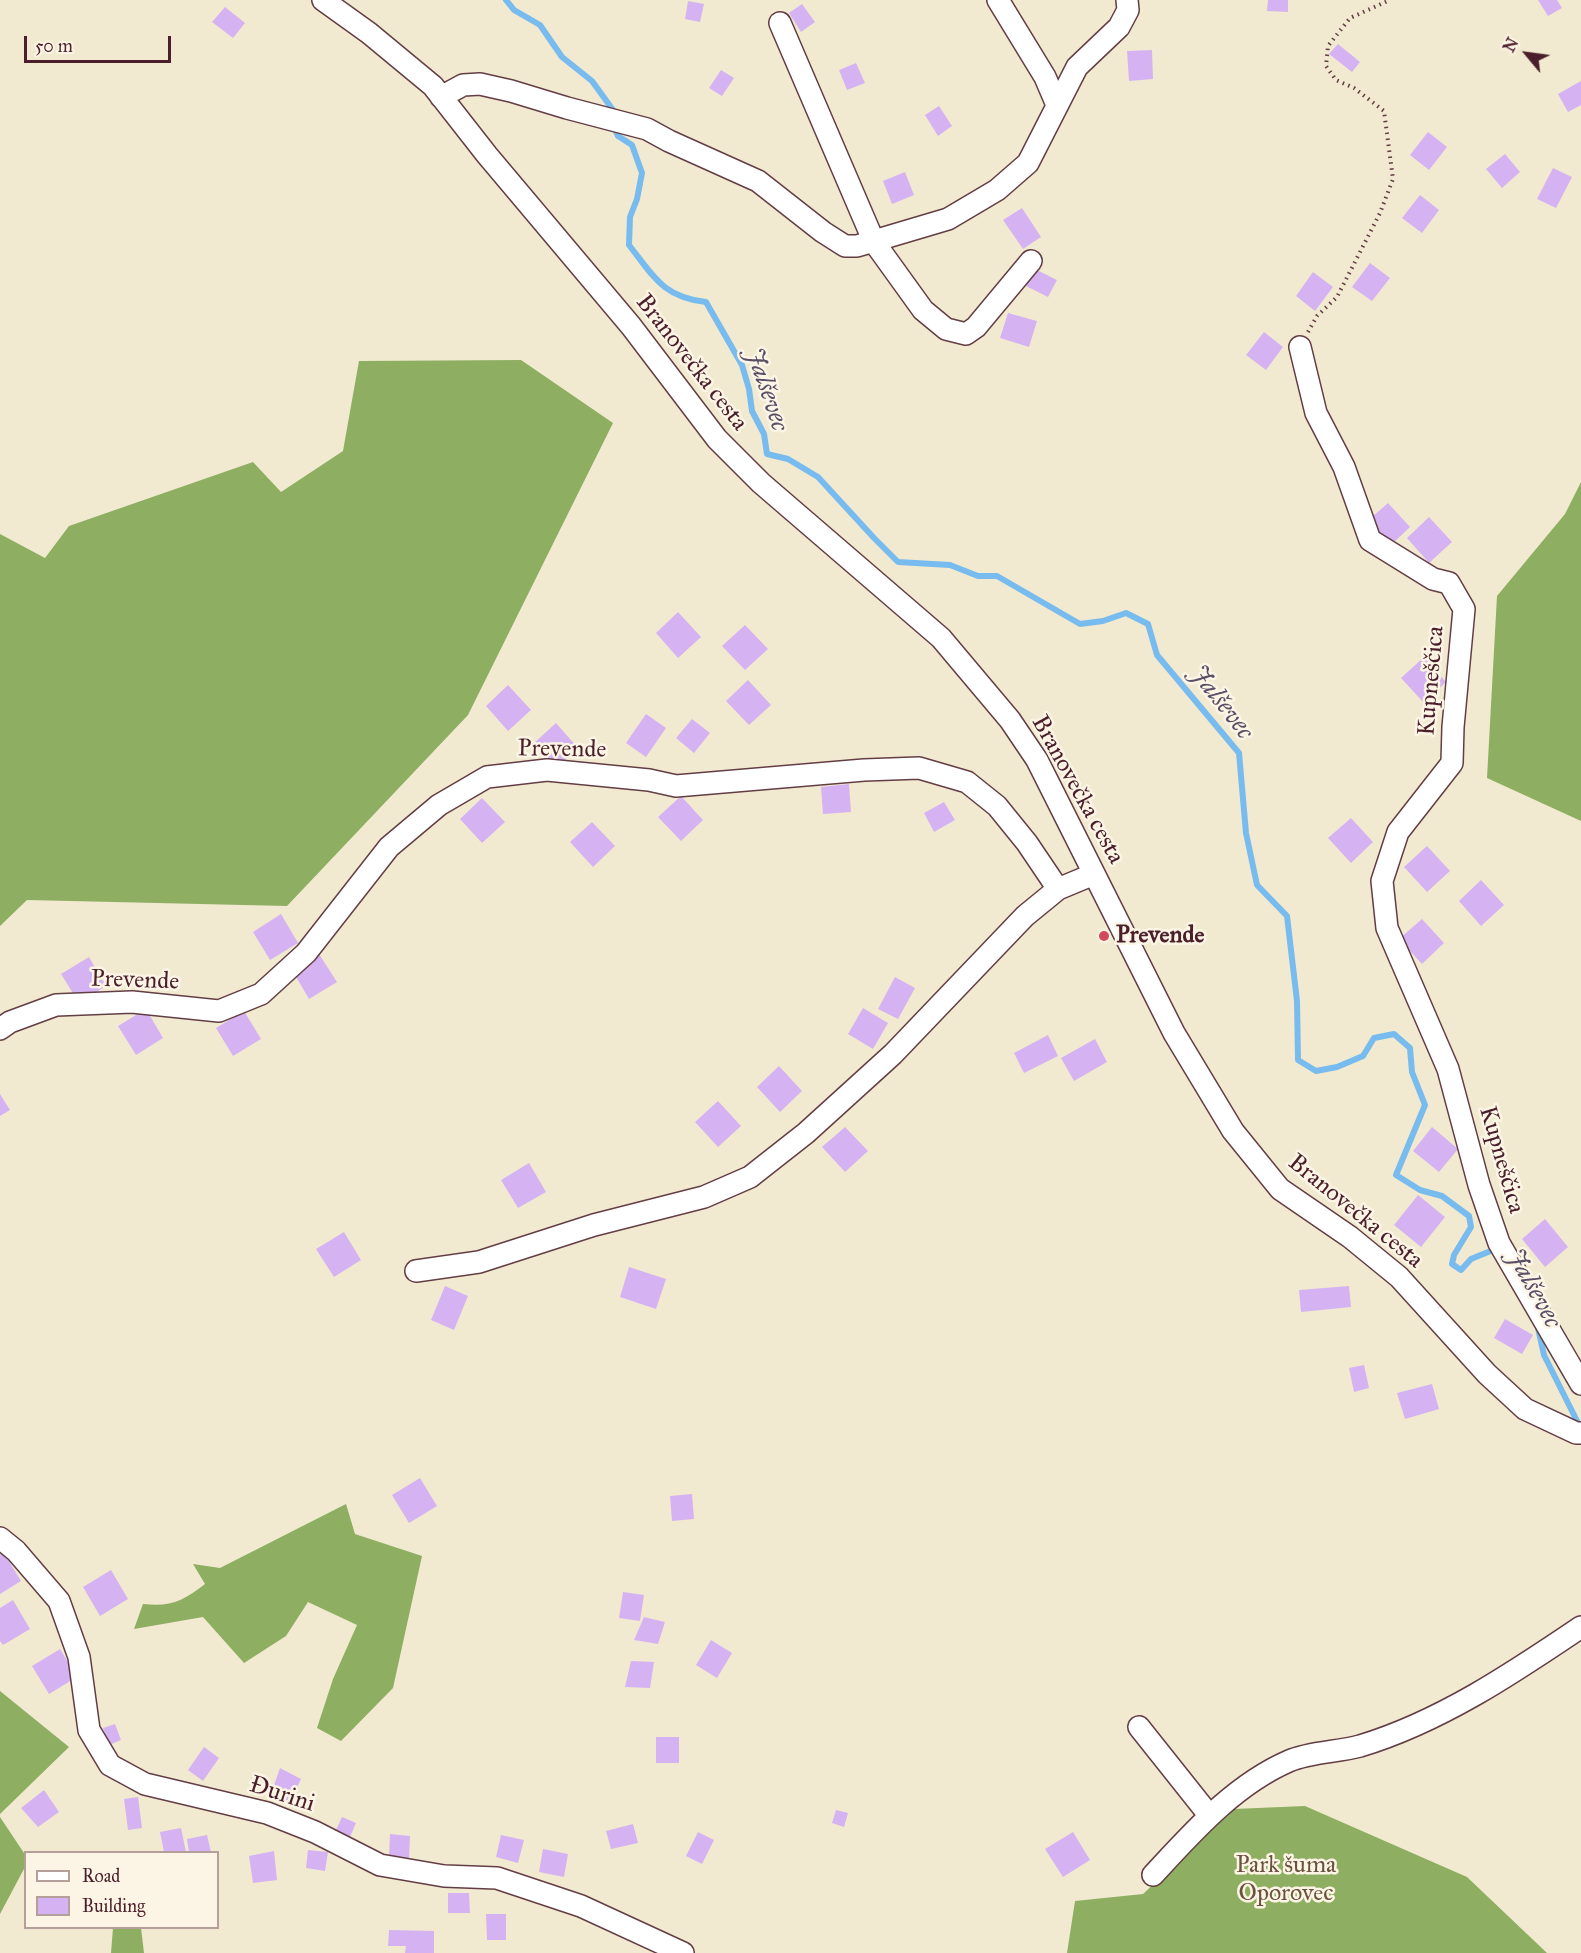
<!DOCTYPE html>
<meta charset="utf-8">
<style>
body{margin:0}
#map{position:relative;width:1581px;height:1953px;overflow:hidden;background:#f1ead0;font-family:"IM FELL Great Primer",serif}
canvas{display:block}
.legend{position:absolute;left:24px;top:1851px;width:195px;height:78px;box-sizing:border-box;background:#fcf5e5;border:2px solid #b59f9b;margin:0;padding:8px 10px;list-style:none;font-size:18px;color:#4a1f2b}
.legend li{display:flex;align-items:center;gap:12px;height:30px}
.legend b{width:30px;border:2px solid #b59f9b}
.north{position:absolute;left:1497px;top:24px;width:60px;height:60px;-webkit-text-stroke:4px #fcf5e5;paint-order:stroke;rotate:299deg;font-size:16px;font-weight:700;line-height:24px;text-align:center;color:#4a1f2b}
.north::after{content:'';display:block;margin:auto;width:21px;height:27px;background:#4a1f2b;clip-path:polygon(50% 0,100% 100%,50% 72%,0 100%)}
.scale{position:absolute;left:24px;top:36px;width:147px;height:27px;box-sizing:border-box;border:3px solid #4a1f2b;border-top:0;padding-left:8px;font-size:18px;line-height:21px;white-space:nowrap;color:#4a1f2b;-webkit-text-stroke:4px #fcf5e5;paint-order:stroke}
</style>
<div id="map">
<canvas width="1581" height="1953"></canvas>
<ul class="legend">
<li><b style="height:8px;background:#fff"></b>Road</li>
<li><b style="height:16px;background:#d5b3f2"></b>Building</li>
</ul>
<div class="north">N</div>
<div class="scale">50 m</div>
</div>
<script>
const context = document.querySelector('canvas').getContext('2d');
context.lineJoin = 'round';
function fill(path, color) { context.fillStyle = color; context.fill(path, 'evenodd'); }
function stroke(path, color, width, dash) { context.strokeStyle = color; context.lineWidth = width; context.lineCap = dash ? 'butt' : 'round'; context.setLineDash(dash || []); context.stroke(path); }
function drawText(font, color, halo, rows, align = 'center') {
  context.font = font + ' "IM FELL Great Primer",serif'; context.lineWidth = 5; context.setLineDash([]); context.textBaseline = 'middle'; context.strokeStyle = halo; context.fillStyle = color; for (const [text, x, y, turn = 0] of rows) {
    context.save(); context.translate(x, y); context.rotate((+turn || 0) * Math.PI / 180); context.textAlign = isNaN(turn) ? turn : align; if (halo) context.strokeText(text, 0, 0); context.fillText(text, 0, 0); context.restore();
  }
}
fill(new Path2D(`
 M521,360L613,423L468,715L287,906L27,900L0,926V534L45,558L69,526L253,462L281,492L343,451L359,361Z
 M1581,482V821L1487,778L1497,596L1565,514Z
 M346,1504L355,1534L422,1556L393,1688L341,1741L317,1728L333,1679L357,1625L308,1602L286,1636L244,1663L203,1617L134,1629L143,1604C171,1607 183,1601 205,1584L193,1564L220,1568Z
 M0,1691L69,1747L0,1814Z
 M1305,1806L1467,1877L1547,1953H1067L1075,1901L1143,1894L1234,1809Z
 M0,1817L26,1856L25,1867L0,1914Z
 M113,1928H141L144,1953H111Z`), '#8eae62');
stroke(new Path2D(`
 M506,0L514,10L540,25L562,57L592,81L613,110
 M613,125L618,136L632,145L642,173L637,199L630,217L629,245C654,277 663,297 706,302L742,365L749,389L752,411L764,434L767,454L788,459L818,477L874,538L898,562L950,565L978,576H997L1080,624L1103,621L1126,613L1148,624L1157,655L1239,753L1246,833L1257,885L1287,916L1297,1001L1298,1060L1316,1071L1337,1067L1363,1056L1374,1038L1394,1034L1410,1048L1412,1072L1425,1105L1396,1175L1420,1190L1442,1196L1469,1216L1471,1227L1454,1255L1452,1264L1461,1270L1471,1259L1493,1250L1496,1254
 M1538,1328L1544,1355L1577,1421`), '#78bbee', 6);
fill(new Path2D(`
 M1268,0H1288V12L1267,11Z
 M1538,0H1557L1562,8L1548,16Z
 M688,1L704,4L700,22L685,19Z
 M802,4L815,22L801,32L789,13Z
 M225,7L245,23L233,38L212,22Z
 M1338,44L1360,62L1352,72L1329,54Z
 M1152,50L1153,79L1129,81L1127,51Z
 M856,63L865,83L847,90L839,70Z
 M721,70L734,78L722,96L709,88Z
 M1581,81V105L1568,112L1558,94Z
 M939,106L952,126L938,136L925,115Z
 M1428,132L1447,147L1429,170L1410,155Z
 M1505,154L1520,172L1502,188L1486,169Z
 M1553,168L1572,177L1556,208L1537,199Z
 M905,172L914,195L892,204L883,181Z
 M1420,195L1439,210L1422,233L1402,218Z
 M1022,208L1041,237L1023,249L1003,220Z
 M1370,263L1390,278L1372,301L1352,287Z
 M1035,269L1057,280L1048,297L1026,286Z
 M1313,272L1333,287L1315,311L1296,296Z
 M1008,313L1037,321L1029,347L1000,338Z
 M1264,332L1283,347L1266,370L1246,355Z
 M1388,503L1410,527L1388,548L1365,523Z
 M1429,517L1452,542L1429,563L1407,538Z
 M678,612L701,637L678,658L656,633Z
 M745,625L768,649L745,670L722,646Z
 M1424,657L1446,682L1424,703L1401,678Z
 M748,680L771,705L749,725L726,701Z
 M508,685L531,710L508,731L486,706Z
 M646,714L666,728L646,757L626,743Z
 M692,719L710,733L694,753L676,738Z
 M556,723L578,748L556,768L533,744Z
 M849,784L851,812L823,814L821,787Z
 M681,796L703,820L681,841L658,817Z
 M482,798L505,822L482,843L460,819Z
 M944,802L955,820L934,832L924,813Z
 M1351,818L1373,842L1351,863L1328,838Z
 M592,822L615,846L593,867L570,842Z
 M1427,846L1450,871L1427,892L1404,867Z
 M1481,880L1504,905L1481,926L1459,901Z
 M281,914L298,943L270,960L253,932Z
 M1422,919L1444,943L1422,964L1399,939Z
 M319,954L337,982L309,999L292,970Z
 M89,957L106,986L79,1003L61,974Z
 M895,977L915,988L898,1019L878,1009Z
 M863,1008L888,1023L873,1049L848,1034Z
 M146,1009L163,1038L136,1055L118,1026Z
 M244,1011L261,1039L233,1056L216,1028Z
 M1048,1035L1058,1056L1024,1073L1014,1053Z
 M1095,1039L1107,1062L1074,1081L1061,1058Z
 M779,1066L802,1091L780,1112L757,1087Z
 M0,1094L10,1110L0,1116Z
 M718,1101L741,1126L718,1147L695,1122Z
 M845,1127L868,1151L845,1172L822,1147Z
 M1432,1127L1458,1149L1439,1172L1413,1151Z
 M529,1163L546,1192L518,1208L501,1180Z
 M1418,1195L1445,1217L1421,1247L1394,1225Z
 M1545,1219L1568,1247L1545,1267L1522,1239Z
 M344,1232L361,1260L334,1277L316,1249Z
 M629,1267L666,1279L656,1309L620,1297Z
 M445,1286L468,1296L454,1330L431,1320Z
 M1349,1286L1351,1307L1301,1312L1299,1290Z
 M1505,1319L1533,1335L1522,1354L1494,1338Z
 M1364,1365L1369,1388L1354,1392L1349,1368Z
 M1432,1384L1439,1409L1405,1419L1397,1393Z
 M420,1478L437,1506L409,1523L392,1495Z
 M692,1494L694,1519L672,1521L670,1496Z
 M4,1553L21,1581L0,1594V1555Z
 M111,1570L128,1599L100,1616L83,1587Z
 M623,1592L644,1595L640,1621L619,1618Z
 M13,1600L30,1629L3,1645L0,1641V1608Z
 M644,1617L665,1622L658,1644L634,1640Z
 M711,1640L732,1653L717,1678L696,1665Z
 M60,1649L77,1677L49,1694L32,1666Z
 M631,1661L654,1662L650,1688L625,1687Z
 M115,1724L121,1740L109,1745L103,1728Z
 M656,1737H679V1763H656Z
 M204,1747L219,1758L203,1781L188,1770Z
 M280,1768L301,1779L290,1802L272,1791Z
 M44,1790L59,1812L38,1827L21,1808Z
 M138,1797L142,1828L128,1830L124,1799Z
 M836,1810L848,1813L844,1827L832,1823Z
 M342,1817L356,1823L350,1837L336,1830Z
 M633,1824L638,1843L611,1849L606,1831Z
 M181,1828L186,1852H164L160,1832Z
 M698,1832L714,1840L702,1864L686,1856Z
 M1073,1832L1090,1860L1063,1877L1045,1849Z
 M390,1834L410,1836L409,1860L389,1858Z
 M207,1835L211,1852H189L187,1839Z
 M501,1835L524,1840L518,1863L496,1857Z
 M543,1849L568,1854L564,1877L539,1872Z
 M308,1850L328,1852L325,1871L306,1868Z
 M274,1851L277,1880L253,1883L249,1856Z
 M448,1893H469L470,1913H448Z
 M486,1914H506V1940H487Z
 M389,1930L434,1931V1953H405L406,1946H388Z`), '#d5b3f2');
const street = new Path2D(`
 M323,0L369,33L433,86L487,155L631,326L717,439L761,483L941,638L1010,720L1037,760L1174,1033L1233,1131L1280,1189L1350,1237L1399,1277L1487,1374L1525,1409L1576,1433H1581
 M998,0L1045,77L1057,105
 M780,23L874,242L923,310L946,329L966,334L976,327L1031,261
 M441,97L463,85L480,84L511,91L567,108L647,129L669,141L758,181L823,232L845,246H857L948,219L997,190L1028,163L1077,67L1119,27L1128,10L1127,0
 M1300,347L1316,413L1344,467L1370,540L1433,579L1449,583L1464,609L1453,727L1452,763L1398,832L1382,881L1387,928L1448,1069L1479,1185L1499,1243L1581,1384
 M0,1029L10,1022L56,1005L132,1002L219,1011L261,994L306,953L389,847L439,805L487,777L547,770L649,780L676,786L864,770L919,768L967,782L997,806L1027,843L1058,889L1094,874
 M416,1271L479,1262L594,1225L704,1197L750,1177L806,1133L893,1054L1025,916L1058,889
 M0,1538L16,1551L59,1601L79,1657L89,1730L110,1765L145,1784L267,1813L315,1832L380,1865L444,1876L497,1878L581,1906L683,1953
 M1139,1727L1209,1815
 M1153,1875C1193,1832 1234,1785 1289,1761C1309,1752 1338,1752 1360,1746C1440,1722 1513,1673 1581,1627`);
stroke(street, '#633d44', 24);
stroke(new Path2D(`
 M1308,332L1317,316L1337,297L1380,213L1393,179L1384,111L1354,88L1336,80L1326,66L1328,46L1350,18L1390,0`), '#633d44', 4, [1.5, 4.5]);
stroke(street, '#fff', 21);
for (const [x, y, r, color] of [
 [1104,936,6,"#d1495b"]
]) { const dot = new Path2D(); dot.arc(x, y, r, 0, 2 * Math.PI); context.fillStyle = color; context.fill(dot); stroke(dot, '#fcf5e5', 2); }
drawText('24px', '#4a1f2b', '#fcf5e5', [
 ["Branovečka cesta",691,363,52],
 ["Kupneščica",1432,681,-85],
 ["Prevende",562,750,1],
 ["Branovečka cesta",1077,790,61],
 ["Prevende",135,981,2],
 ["Kupneščica",1501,1160,74],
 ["Branovečka cesta",1355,1212,39],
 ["Đurini",282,1795,18]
]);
drawText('bold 24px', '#4a1f2b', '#fcf5e5', [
 ["Prevende",1116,936]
], 'left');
drawText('24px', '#6a523f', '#fcf5e5', [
 ["Park šuma",1286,1866],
 ["Oporovec",1286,1894]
]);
drawText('italic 26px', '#584e66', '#fcf5e5', [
 ["Jalševec",766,390,71],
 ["Jalševec",1221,703,52],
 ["Jalševec",1533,1289,61]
]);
</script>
